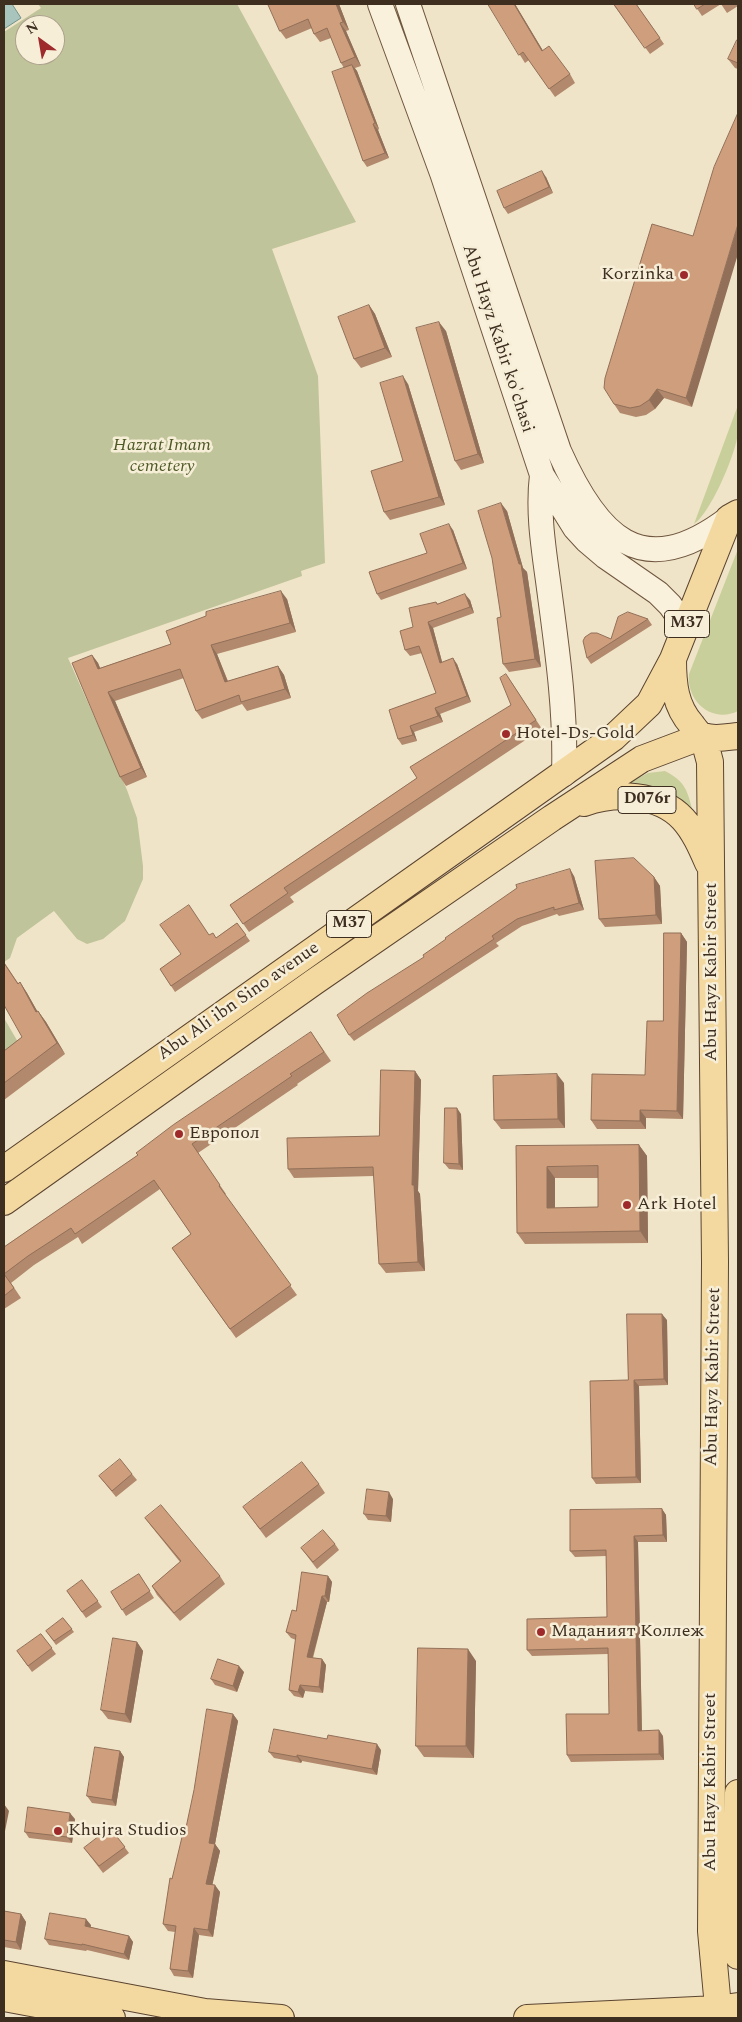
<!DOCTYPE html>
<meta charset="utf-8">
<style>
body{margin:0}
#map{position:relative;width:742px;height:2022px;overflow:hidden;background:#f0e4c8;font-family:Spectral,serif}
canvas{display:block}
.frame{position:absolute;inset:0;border:5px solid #3d2e20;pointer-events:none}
.north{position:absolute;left:15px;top:15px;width:50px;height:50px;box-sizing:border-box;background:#f7eed8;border:1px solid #ada18e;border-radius:50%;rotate:328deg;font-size:14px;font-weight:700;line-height:20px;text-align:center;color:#3d2e20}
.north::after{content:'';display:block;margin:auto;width:18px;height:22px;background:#9e2a2b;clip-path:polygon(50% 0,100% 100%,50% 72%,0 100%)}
</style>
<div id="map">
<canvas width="742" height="2022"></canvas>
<div class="frame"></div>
<div class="north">N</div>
</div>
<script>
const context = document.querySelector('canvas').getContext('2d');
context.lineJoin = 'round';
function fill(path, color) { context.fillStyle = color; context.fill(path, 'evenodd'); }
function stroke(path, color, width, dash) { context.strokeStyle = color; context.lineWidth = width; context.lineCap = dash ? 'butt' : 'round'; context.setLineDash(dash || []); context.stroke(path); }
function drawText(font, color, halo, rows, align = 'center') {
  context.font = font + ' Spectral,serif'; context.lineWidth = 5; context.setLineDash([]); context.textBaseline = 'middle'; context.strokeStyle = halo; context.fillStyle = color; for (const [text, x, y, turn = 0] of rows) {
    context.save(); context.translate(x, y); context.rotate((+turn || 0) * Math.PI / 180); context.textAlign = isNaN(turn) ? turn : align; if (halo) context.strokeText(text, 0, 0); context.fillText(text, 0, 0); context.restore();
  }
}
fill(new Path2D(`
 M738,405C738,414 739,424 738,433C736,453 711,513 694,524Z
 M738,549V711C712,724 686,701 689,674Z
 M665,771C686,782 687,790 693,812L623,786L648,773Z`), '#c9cf9b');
fill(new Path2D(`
 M38,4H237L356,222L272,249L318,376L325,563L301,571L302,576L68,658L127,790L137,818L143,866V879L125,921L103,939L87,944L77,939L54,911L17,938L10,958L4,962V32L41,8ZM25,25H55V55H25Z
 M4,1018L22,1049L4,1063Z`), '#bfc49a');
const water = new Path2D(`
 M4,4H12L21,18L4,29Z`);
fill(water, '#a9c4bc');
stroke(water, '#6f938a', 1);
const secondary = new Path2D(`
 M380,4L442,173L542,475L575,528L586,540L606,557L658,593L670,605L686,627
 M408,4L559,451C597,536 641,585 729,518
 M542,475C537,516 545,556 550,596C558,656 566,714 564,774`);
const primary = new Path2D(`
 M738,513L729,518L673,659C673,684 675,706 692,725C695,729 699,735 703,736C714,740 728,737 738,736
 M703,736L710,762L715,1262L711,1931L719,2018
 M584,803C615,792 659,793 683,819C694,831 701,847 708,863
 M4,1169L613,738L649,704L673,659
 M4,1202L314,982L552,818L642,759L703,736
 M738,1793L736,1938L738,1956
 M4,1974L205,2012L281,2018
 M4,1998L112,2018
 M527,2018L717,2009L738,2006`);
stroke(secondary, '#6f573f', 26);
stroke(primary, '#5b4430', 28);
stroke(secondary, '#faf1dc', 24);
stroke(primary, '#f3d9a0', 26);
fill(new Path2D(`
 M268,4H339L349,30L346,31L361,66L355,68L357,71L379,129L378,130L389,158L367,167L363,161L344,68L341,63L331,38L320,42L314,34L312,28L286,39L280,31Z
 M488,4H515L543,51L570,74L575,83L555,97L529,60L525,63Z
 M613,4H638L637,5L664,44L650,54Z
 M694,4H738V6L727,13L721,4L702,16Z
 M738,40V69L735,68L728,59Z
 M546,177L553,193L508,214L504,208Z
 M652,224L692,407L664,398L655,409L646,415L636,417L620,413L614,404Z
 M369,305L375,314L392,357L361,368L354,359Z
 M446,331L484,463L461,470L455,461Z
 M408,384L445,505L390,520L384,512L403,461Z
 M507,511L523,568L527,572L541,667L509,672L503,664L501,617Z
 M453,530L467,569L381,600L377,594L427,553Z
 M287,599L296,632L217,654L228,681L278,666L284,675L291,698L247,711L242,704L202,719L196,711L184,678L115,701L147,777L126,786L120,777L92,655L98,663L100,668L171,644Z
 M470,600L474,613L433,628L442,662L457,664L471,702L440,714L443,722L414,732L417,741L402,745L398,739L436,693L422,653L410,656L405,650L413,627L436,602L438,604Z
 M648,619L652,625L591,664L587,658L611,639Z
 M512,683L542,729L290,897L294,902L249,932L230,905L417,778L511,705Z
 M574,876L584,910L559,916L557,914L522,926L496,943L499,946L354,1041L349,1035Z
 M654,877L660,886L662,924L605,927L599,919Z
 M237,923L250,941L175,992L160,969L209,935L216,938Z
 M681,933L687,942L683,1119L646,1118V1129H597L591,1120L645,1075L663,1021Z
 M4,962L18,983L20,982L27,993L37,1011H38L46,1022L65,1054L4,1100V1051L22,1037Z
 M311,1032L331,1061L297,1084L298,1085L198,1153L226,1194L225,1195L297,1295L236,1338L172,1248L191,1234L160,1189L82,1244L78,1237L34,1265L11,1283L21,1298L4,1309V1247L138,1155Z
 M415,1071L421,1080L418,1191L420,1194L425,1271L386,1273L379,1264L374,1176L294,1178L288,1169L379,1136Z
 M564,1083L565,1128L501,1129L494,1120Z
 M461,1114L463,1170L449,1169L444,1163Z
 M639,1145L647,1156L648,1243L525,1244L517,1233L516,1146ZM555,1178H598V1207L555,1208Z
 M667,1320L668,1385L639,1386L641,1483L596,1484L592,1478L628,1380Z
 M132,1474L137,1480L116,1497L99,1476Z
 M319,1484L325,1493L266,1538L243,1507Z
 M393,1499L391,1522L368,1520L364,1514Z
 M662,1509L666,1515L667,1542H638L642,1731L663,1736L664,1760L571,1762L567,1755L609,1714L608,1654L532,1656L527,1650L607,1617L606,1556L575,1557L570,1551Z
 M145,1518L220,1576L225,1584L180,1621L157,1595L152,1586L180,1562L151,1526Z
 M335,1544L339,1550L317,1569L301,1548Z
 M139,1574L154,1598L126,1616L111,1592Z
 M328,1576L332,1582L329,1602H327L313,1658L322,1659L326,1665L323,1693L305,1691L303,1698L294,1696L289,1690L296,1640L291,1638L286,1632L296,1611Z
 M82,1580L102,1607L86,1618L67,1591Z
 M63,1618L74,1632L56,1645L46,1631Z
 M41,1634L56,1654L32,1672L17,1651Z
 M137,1642L143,1651L131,1723L108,1719L101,1710Z
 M476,1661L474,1758L424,1757L416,1746Z
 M244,1672L237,1692L215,1685L211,1679Z
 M233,1714L238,1721L215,1844L220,1851L212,1885L220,1892L213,1937L199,1935L193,1978L174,1976L170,1969L175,1932L168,1931L163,1924L172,1879L184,1837Z
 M381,1750L377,1775L302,1761L301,1763L274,1758L269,1752Z
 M120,1751L124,1757L116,1806L92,1803L87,1796Z
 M75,1819L72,1843L29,1838L25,1832Z
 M110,1828L129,1853L103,1873L84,1848Z
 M4,1911L21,1914L26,1922L21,1950L4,1947Z
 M91,1925L90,1927L129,1936L133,1942L129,1960L87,1950L86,1951L49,1945L45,1939Z`), '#b2896c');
fill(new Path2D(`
 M336,4H339L349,30L343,22Z
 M514,4H515L548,59L542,51Z
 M340,23L346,31L361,66L355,57Z
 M352,65L357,71L379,129L375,123Z
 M373,124L378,130L389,158L385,153Z
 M542,171L546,177L553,193L549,187Z
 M738,224V254L692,407L686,398Z
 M369,305L375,314L392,357L385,348Z
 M439,322L446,331L484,463L478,454Z
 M403,376L408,384L445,505L439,497Z
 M657,389L664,398L655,409L649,400Z
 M501,503L507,511L523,568L527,572L541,667L535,659L519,564Z
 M449,524L453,530L467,569L463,563Z
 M281,591L287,599L296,632L290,623Z
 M465,594L470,600L474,613L470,607Z
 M428,622L433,628L444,669L440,663Z
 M211,645L217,654L231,690L225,682Z
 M92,655L98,663L104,677L98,669Z
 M453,658L457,664L471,702L467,696Z
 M278,666L284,675L291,698L285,689Z
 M108,692L115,701L147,777L141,768Z
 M435,708L440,714L443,722L438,716Z
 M410,726L414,732L417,741L413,735Z
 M570,869L574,876L584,910L579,903Z
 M654,877L660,886L662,924L656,915Z
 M681,933L687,942L683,1119L677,1111Z
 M20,982L27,993L44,1023L36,1012Z
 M38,1011L46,1022L65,1054L57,1043Z
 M415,1071L421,1080L418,1191L420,1194L425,1271L418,1262L412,1185Z
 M557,1074L564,1083L565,1128L558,1119Z
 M457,1108L461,1114L463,1170L459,1164Z
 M640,1110L646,1118V1129L640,1121Z
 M639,1145L647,1156L648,1243L640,1231Z
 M547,1167L555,1178V1220L547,1208Z
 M662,1314L667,1320L668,1385L664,1379Z
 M634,1380L639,1386L641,1483L636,1477Z
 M389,1492L393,1499L391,1522L386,1516Z
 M662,1509L666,1515L667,1542L663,1535Z
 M634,1536L638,1542L642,1737L638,1731Z
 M328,1576L332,1582L329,1602L325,1596Z
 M322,1596L327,1602L311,1663L307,1657Z
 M137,1642L143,1651L131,1723L125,1714Z
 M468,1649L476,1661L474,1758L466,1746Z
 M322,1659L326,1665L323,1693L319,1687Z
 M239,1666L244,1672L237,1692L233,1686Z
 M300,1685L305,1691L303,1698L298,1692Z
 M233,1714L238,1721L215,1844L220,1851L211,1891L206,1884L209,1843Z
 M659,1730L663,1736L664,1760L659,1754Z
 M377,1744L381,1750L377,1775L372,1769Z
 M120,1751L124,1757L116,1806L112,1800Z
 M297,1755L302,1761L301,1763L297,1757Z
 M4,1804L9,1811L4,1836Z
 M70,1813L75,1819L72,1843L67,1837Z
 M215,1885L220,1892L213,1937L208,1930Z
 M21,1914L26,1922L21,1950L16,1942Z
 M86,1919L91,1925L90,1932L85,1926Z
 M194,1928L199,1935L193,1978L188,1971Z
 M129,1936L133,1942L129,1960L124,1954Z`), '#916f58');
const building = new Path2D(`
 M268,4H336L343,22L340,23L355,57L341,63L327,28L314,34L308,19L280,31Z
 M488,4H514L542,51L549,46L570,74L549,89L523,52L519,55Z
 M614,4H636L660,38L645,48Z
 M694,4H705L697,9Z
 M737,40H738V63L728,59Z
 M352,65L375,123L373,124L385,153L363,161L332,72Z
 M738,113V224L686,398L657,389L649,400L640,406L630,408L614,404L604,388L605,378L652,224L693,236L714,167Z
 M542,171L549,187L504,208L497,191Z
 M369,305L385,348L354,359L338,317Z
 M439,322L478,454L455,461L416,328Z
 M403,376L439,497L384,512L371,471L403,461L380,383Z
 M501,503L519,564H521L535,659L503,664L497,618L501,617L492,558L478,511Z
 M449,524L463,563L377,594L369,572L427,553L420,534Z
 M281,591L290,623L211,645L225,682L278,666L285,689L241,702L239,695L196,711L180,669L108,692L141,768L120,777L72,663L92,655L98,669L171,644L166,631L206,616V612Z
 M465,594L470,607L428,622L440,663L453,658L467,696L435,708L438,716L410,726L413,735L398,739L389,710L436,693L419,646L405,650L400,631L413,627L409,608L436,602L437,604Z
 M628,612L648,619L587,658L583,641L585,637L591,633H597L611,639L618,617Z
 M506,674L536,720L284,888L288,893L243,924L230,905L417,778L410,767L511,705L500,678Z
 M634,858L654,877L656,915L599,919L595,861Z
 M570,869L579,903L554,910V907L517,919L492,936L494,939L349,1035L337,1015L367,993L424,957L423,955L446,939L445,938L517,888L516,885Z
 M189,905L209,935L213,933L216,938L237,923L246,935L171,986L160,969L181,954L160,925Z
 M664,933H681L677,1111L640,1110V1121L591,1120L592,1074L645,1075L647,1021H663Z
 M4,963L18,984L20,982L36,1012L38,1011L57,1043L4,1083V1051L22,1037L4,1005Z
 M311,1032L324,1052L290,1074L292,1076L192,1144L220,1185L219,1186L291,1285L230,1329L172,1248L191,1234L154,1180L75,1234L71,1228L28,1256L4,1274L14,1288L4,1296V1247L138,1155L136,1153L173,1125Z
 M381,1070L415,1071L412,1185H414L418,1262L379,1264L373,1167L288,1169L287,1138L379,1136Z
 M557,1074L558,1119L494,1120L493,1076Z
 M445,1108H457L459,1164L444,1163Z
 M639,1145L640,1231L517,1233L516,1146ZM598,1166V1207L547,1208V1167Z
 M627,1314H662L664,1379L634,1380L636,1477L592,1478L590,1381L628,1380Z
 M120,1459L132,1474L112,1491L99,1476Z
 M302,1462L319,1484L260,1529L243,1507Z
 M367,1489L389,1492L386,1516L364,1514Z
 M161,1505L220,1576L174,1613L152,1586L181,1561L145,1518Z
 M662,1509L663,1535L634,1536L638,1731L659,1730V1754L567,1755L566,1714H609L608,1648L527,1650V1619L607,1617L606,1550L570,1551V1510Z
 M323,1530L335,1544L313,1562L301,1548Z
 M302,1572L328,1576L325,1596H322L307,1657L322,1659L319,1687L300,1685L298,1692L289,1690L296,1635L286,1632L292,1610L296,1611Z
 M139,1574L150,1591L122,1610L111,1592Z
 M82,1580L98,1601L82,1612L67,1591Z
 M63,1618L72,1629L54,1641L46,1631Z
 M41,1634L52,1648L28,1666L17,1651Z
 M113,1638L137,1642L125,1714L101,1710Z
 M418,1648L468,1649L466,1746H416Z
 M218,1659L239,1666L233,1686L211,1679Z
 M207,1709L233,1714L209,1843L215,1844L206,1884L215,1885L208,1930L194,1928L188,1971L170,1969L176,1926L163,1924L170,1878L172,1879L182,1837H184L194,1790Z
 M274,1729L327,1739L328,1735L377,1744L372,1769L297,1755V1757L269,1752Z
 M95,1747L120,1751L112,1800L87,1796Z
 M28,1807L70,1813L67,1837L25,1832Z
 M110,1828L125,1847L99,1866L84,1848Z
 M4,1911L21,1914L16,1942L4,1940Z
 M50,1913L86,1919L85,1926L129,1936L124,1954L82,1944V1945L45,1939Z`);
fill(building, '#cf9f7d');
stroke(building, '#916f58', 1);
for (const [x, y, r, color] of [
 [684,275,5,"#9e2a2b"],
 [506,734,5,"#9e2a2b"],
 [179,1134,5,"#9e2a2b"],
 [627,1205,5,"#9e2a2b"],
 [541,1632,5,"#9e2a2b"],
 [58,1831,5,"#9e2a2b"]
]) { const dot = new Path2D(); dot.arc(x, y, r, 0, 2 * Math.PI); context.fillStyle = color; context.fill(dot); stroke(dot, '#f7eed8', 2); }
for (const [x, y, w] of [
 [687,624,45],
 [647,800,58],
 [349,924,45]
]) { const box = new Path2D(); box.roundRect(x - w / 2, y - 13.5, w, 27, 4); context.fillStyle = '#f7eed8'; context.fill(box); stroke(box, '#3d2e20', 1); }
drawText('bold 16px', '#3d2e20', null, [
 ["M37",687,624],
 ["D076r",647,800],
 ["M37",349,924]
]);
drawText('18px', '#3d2e20', '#f7eed8', [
 ["Korzinka",674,275,"right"],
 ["Hotel-Ds-Gold",516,734],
 ["Европол",189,1134],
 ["Ark Hotel",637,1205],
 ["Маданият Коллеж",551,1632],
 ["Khujra Studios",68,1831]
], 'left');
drawText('18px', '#3d2e20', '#f7eed8', [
 ["Abu Hayz Kabir ko'chasi",497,339,72],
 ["Abu Hayz Kabir Street",712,972,-90],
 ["Abu Ali ibn Sino avenue",239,1002,-35],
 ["Abu Hayz Kabir Street",714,1377,-89],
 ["Abu Hayz Kabir Street",711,1782,-90]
]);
drawText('italic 18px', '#4d5a26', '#f7eed8', [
 ["Hazrat Imam",162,446],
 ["cemetery",162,467]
]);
</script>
